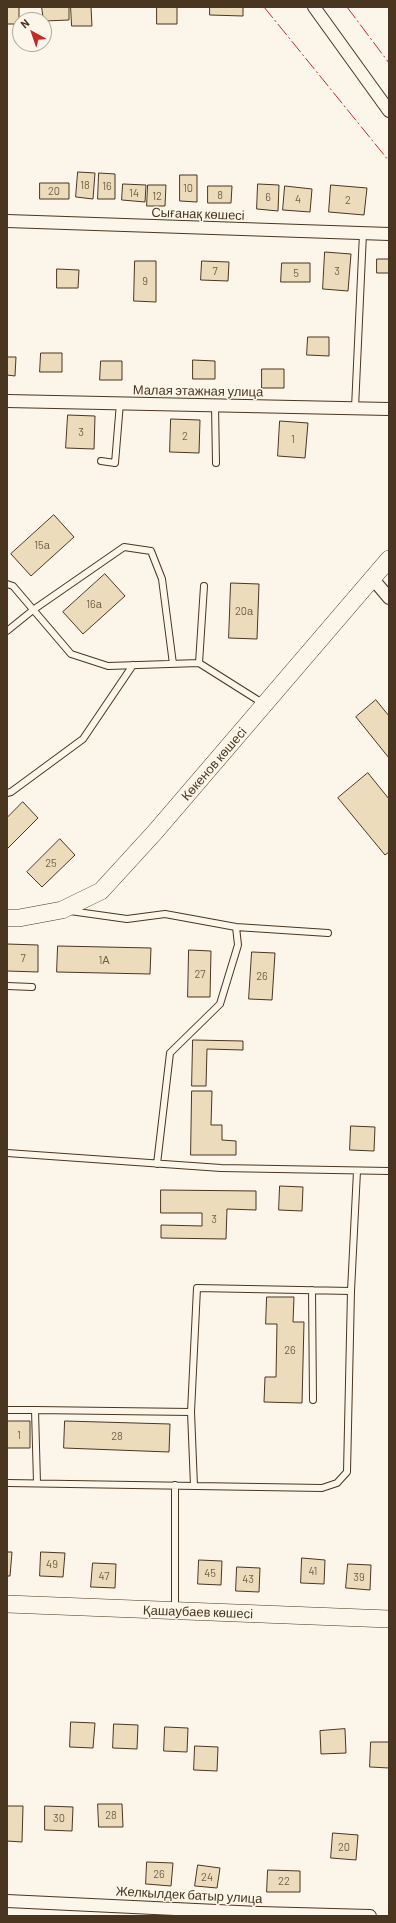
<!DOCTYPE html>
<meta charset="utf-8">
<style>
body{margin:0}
#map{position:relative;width:396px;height:1923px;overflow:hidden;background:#fbf6e9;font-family:Barlow,sans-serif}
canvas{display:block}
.frame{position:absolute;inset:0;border:8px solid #4a3520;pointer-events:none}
.north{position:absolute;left:12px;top:12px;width:40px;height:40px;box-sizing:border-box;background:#fbf6e9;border:1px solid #b4a999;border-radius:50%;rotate:320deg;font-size:11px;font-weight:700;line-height:16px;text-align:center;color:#4a3520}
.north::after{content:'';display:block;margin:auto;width:14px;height:18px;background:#c62828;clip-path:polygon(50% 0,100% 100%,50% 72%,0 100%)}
</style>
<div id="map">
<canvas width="396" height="1923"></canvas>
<div class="frame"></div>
<div class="north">N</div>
</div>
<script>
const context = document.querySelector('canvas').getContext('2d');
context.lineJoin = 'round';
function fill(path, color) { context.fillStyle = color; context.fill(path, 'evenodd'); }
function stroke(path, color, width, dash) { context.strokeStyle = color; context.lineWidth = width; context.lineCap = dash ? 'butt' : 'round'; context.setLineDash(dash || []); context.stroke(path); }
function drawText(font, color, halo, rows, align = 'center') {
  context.font = font + ' Barlow,sans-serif'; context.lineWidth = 3; context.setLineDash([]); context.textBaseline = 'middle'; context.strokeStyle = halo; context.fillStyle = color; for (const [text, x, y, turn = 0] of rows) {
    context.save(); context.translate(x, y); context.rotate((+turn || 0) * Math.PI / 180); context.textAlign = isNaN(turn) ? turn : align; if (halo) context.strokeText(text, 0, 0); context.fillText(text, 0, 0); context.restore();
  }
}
const building = new Path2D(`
 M7,7H19V24H7Z
 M42,7H69V20L44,21Z
 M71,7H91L92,26H72Z
 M157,7H177V24H157Z
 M210,7H243V16L210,15Z
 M78,172L95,173L93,199L76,197Z
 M99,173L115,174V199H98Z
 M180,175H197V202L180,201Z
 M40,183H69V199H40Z
 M123,184L146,185L145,202L122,200Z
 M258,184L279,185L278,211L257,209Z
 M148,185H166L165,206H147Z
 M331,185L367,188L364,215L329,212Z
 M208,186H232L231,203H208Z
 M285,186L312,189L310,212L283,210Z
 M325,252L351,254L348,291L323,289Z
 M377,259H389V273H377Z
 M135,261H156V302L134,301Z
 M202,261L229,262L228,281L201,280Z
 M282,263H310V282H281Z
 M57,269L79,270L78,288H57Z
 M308,337H329V356L307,355Z
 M41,353H62V372H40Z
 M7,357H16L15,376L7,375Z
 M193,360L215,361V379H193Z
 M101,361H122V380H100Z
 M262,369H284V388H262Z
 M68,415L95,416L94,449L66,448Z
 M171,419L200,420L199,453L170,452Z
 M280,421L308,423L305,458L278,456Z
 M54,515L74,537L31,576L11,554Z
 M105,574L125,596L83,634L63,612Z
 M231,583L259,584L257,639L229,638Z
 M376,700L389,716V758L356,717Z
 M368,773L389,799V852L385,855L338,798Z
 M23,802L38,818L7,849V818Z
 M60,839L75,855L42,887L27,872Z
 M7,944L38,945V972L7,971Z
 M58,946L151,948L150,974L57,972Z
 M189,950L211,951L210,997H188Z
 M252,952L275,953L272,1000L249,999Z
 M193,1040L243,1041V1050L207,1049L206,1086H192Z
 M192,1091H212L211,1125H222V1140L236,1141V1155H191Z
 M351,1126L375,1127L374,1151L350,1150Z
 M280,1186L303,1187L302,1211L279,1210Z
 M161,1190L256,1191V1210L227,1209L226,1239L161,1238V1225L202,1226V1213H161Z
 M267,1297H294L293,1322H304L302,1403L264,1402L265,1377H276L277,1324H266Z
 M7,1421H30V1448H7Z
 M65,1421L170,1424L169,1452L64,1448Z
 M7,1552H12L10,1576H7Z
 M41,1552L65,1553L63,1577L40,1576Z
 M302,1558L325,1560L324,1584L301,1583Z
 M199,1560L222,1561L221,1585L198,1584Z
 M93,1563L116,1564L115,1588L91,1587Z
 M348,1564L371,1565L370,1590L346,1588Z
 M237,1567L260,1568L259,1592L236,1591Z
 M71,1722L95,1723L93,1748L70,1747Z
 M114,1724L138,1725L137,1749L113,1748Z
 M165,1727L188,1728L187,1752L164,1751Z
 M345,1729L346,1753L321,1754L320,1731Z
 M371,1742H389V1768L370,1767Z
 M195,1746L218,1747L217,1771L194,1770Z
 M98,1804H122L123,1827H99Z
 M7,1806H23L22,1842L7,1841Z
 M45,1806L73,1807L72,1831L45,1830Z
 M333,1833L358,1835L356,1860L331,1858Z
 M147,1862L173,1863L171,1886L146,1884Z
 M198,1865L220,1868L217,1888L195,1886Z
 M268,1870L300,1871V1892H267Z`);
fill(building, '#ecdcbc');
stroke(building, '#4a3520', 1);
const lane = new Path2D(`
 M215,405L216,463
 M355,408L363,233
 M101,461L115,463L120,403
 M7,584L13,586L71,654L108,666L199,663L264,704
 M7,631L33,610L124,547L151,551L162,579L173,664
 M199,663L204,586
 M7,793L11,792L83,739L133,665
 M70,911L127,919L165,914L236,927L328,933
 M7,986L32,987
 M7,1153L221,1168L389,1171
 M157,1164L170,1053L220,1004L238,945L236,927
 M312,1290L313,1400
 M7,1410H35L37,1483
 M35,1410L191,1412
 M7,1483L322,1488L337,1483L347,1472L351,1291L357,1171
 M175,1485V1610
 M194,1486L191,1412L197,1288L351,1291`);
const street = new Path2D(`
 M314,7L389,111
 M7,221L389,234
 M7,401L389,409
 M373,579L389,598
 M7,1901L259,1913L370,1916`);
const secondary = new Path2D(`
 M7,918H19L62,910L101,891L155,832L389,559
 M7,1604L389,1619`);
stroke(lane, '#4a3520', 8);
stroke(street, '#4a3520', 14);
stroke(secondary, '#4a3520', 18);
stroke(lane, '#fbf6e9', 6);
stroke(street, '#fbf6e9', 12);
stroke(secondary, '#fbf6e9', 17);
stroke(new Path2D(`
 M264,7L389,161
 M347,7L389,63`), '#c62828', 1, [14, 3, 2, 3]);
drawText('11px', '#725f47', null, [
 ["18",85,185],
 ["16",107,186],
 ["10",188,188],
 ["20",54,191],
 ["14",134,193],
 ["8",220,195],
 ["12",157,196],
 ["6",268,197],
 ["4",298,199],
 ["2",348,200],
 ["7",215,271],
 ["3",337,271],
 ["5",296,273],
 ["9",145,281],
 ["3",81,432],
 ["2",185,436],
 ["1",293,439],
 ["15а",42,545],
 ["16а",94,604],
 ["20а",244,611],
 ["25",51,863],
 ["7",23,958],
 ["1А",104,960],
 ["27",200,974],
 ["26",262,976],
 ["3",214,1219],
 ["26",290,1350],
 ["1",19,1435],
 ["28",117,1436],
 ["49",52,1564],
 ["41",313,1571],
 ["45",210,1573],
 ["47",104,1576],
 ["39",359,1577],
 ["43",248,1579],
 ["28",111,1815],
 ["30",59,1818],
 ["20",344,1847],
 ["26",159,1874],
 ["24",207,1877],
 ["22",284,1881]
]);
drawText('13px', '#4a3520', '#fbf6e9', [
 ["Сығанақ көшесі",198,214,2],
 ["Малая этажная улица",198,391,1],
 ["Көкенов көшесі",214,764,-49],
 ["Қашаубаев көшесі",198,1612,2],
 ["Желкылдек батыр улица",189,1895,3]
]);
</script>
